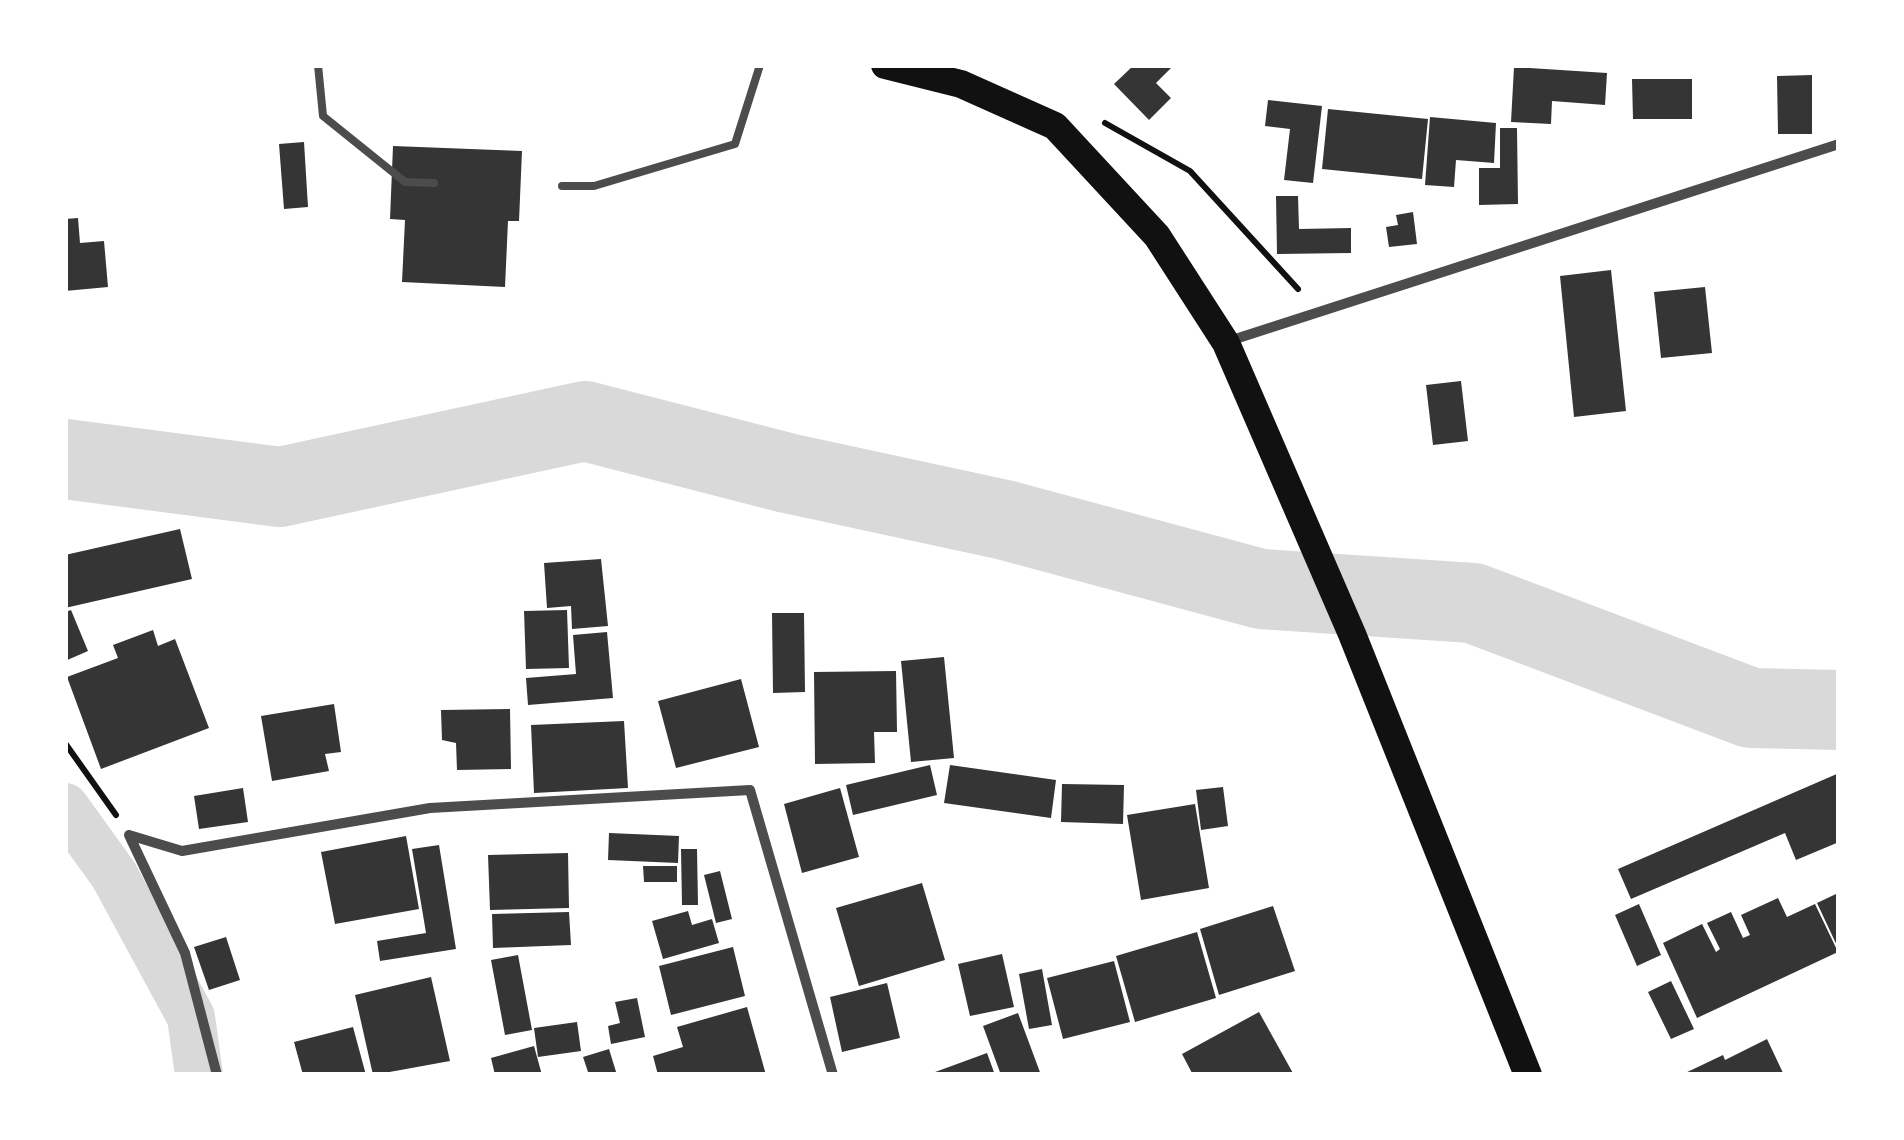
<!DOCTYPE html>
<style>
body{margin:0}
#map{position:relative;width:1904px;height:1140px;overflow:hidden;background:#fff;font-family:"Alegreya Sans",sans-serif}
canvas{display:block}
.frame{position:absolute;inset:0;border:68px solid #fff;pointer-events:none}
</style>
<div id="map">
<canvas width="1904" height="1140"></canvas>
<div class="frame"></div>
</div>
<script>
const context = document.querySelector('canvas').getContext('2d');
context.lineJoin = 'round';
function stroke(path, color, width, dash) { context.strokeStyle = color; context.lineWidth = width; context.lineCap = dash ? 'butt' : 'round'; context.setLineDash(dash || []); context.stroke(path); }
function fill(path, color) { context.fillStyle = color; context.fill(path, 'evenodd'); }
stroke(new Path2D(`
 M65,807L114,875L191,1017L199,1075`), '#d9d9d9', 48);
stroke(new Path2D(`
 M65,459L280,487L585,421L787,473L1005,520L1261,589L1473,603L1751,708L1839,710`), '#d9d9d9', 80);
fill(new Path2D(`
 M1134,65H1174L1156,83L1171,98L1149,120L1114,84Z
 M1514,67L1607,73L1605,105L1552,101L1551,124L1511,122Z
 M1812,75V134H1778L1777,76Z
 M1632,79H1692V119H1633Z
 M1268,100L1322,106L1313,183L1284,180L1290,129L1265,126Z
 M1328,109L1428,119L1422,179L1322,169Z
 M1430,117L1496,123L1494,163L1456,160L1454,187L1425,185Z
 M1500,128H1517L1518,204L1479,205V168H1500Z
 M304,142L308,207L284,209L279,144Z
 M393,146L522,151L519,221H508L505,287L402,282L405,220L390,219Z
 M1276,196H1298L1299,229L1351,228V253L1277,254Z
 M1413,212L1417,244L1389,247L1386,227L1398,225L1396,215Z
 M78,218L80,243L104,241L108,287L65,291V219Z
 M1611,270L1626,411L1574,417L1560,276Z
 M1705,287L1712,353L1661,358L1654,292Z
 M1461,381L1468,441L1433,445L1426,385Z
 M180,529L192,579L65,608V555Z
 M601,559L608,626L572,629L571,606L547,608L544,563Z
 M71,610L88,651L65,661V612Z
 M567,610L569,668L526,669L524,611Z
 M772,613H804L805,692L773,693Z
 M153,630L158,646L175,639L209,728L101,769L67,677L118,658L113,645Z
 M607,632L613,698L528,705L526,678L576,674L573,635Z
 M944,657L954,758L911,762L901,661Z
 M896,671L897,732H874L875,763L815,764L814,672Z
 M741,679L759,747L676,768L658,701Z
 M334,704L341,752L325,754L329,771L272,781L261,716Z
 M510,709L511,769L457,770L456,743L442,740L441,710Z
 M624,721L628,788L534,793L531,725Z
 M930,765L937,795L853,815L846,785Z
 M950,765L1056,780L1051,818L944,803Z
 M1839,773V842L1796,860L1785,833L1631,899L1618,869Z
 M1062,784L1124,785L1123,824L1061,822Z
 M1223,787L1228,826L1201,830L1196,790Z
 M243,788L248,822L199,829L194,796Z
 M840,788L859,857L802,873L784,804Z
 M1195,804L1209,888L1141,900L1127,815Z
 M609,833L679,836L678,863L608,860Z
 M406,836L419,909L335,924L321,852Z
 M439,845L456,949L380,961L377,941L426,933L412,849Z
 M681,849H697L698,905H682Z
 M568,853L569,908L490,910L488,855Z
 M643,866H677V882H644Z
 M720,871L732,919L716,923L704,875Z
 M922,883L945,960L859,986L836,908Z
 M1836,894L1839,899V950L1817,903Z
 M1778,898L1787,917L1815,904L1838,952L1697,1018L1663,943L1702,924L1716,952L1720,949L1707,923L1731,912L1743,938L1750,935L1741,915Z
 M1639,904L1661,955L1637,966L1615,915Z
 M1273,906L1295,971L1219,995L1200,929Z
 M688,911L692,925L712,919L719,943L663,959L652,921Z
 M569,912L571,945L493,948L492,914Z
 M1197,932L1216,998L1135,1022L1116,956Z
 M226,937L240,980L209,990L194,947Z
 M733,947L745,996L671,1015L659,966Z
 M1002,954L1014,1007L970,1016L958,964Z
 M518,955L532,1030L505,1035L491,960Z
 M1114,961L1130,1022L1063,1039L1047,978Z
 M1042,969L1052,1025L1029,1029L1019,974Z
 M431,977L450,1061L373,1075L355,995Z
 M1671,981L1694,1029L1671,1039L1648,992Z
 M887,983L900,1038L842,1052L830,997Z
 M637,998L645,1037L611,1044L608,1026L620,1023L615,1002Z
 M747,1007L766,1075H658L653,1056L683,1047L677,1027Z
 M1259,1012L1294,1075H1193L1182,1054Z
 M1018,1013L1041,1075H1001L983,1026Z
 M577,1022L581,1051L538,1057L534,1028Z
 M353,1027L366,1075H303L294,1042Z
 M1767,1039L1784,1075H1681L1723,1055L1725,1060Z
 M534,1046L542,1075H495L491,1058Z
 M609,1049L617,1075H589L583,1057Z
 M987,1053L995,1075H927Z`), '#353535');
stroke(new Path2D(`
 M1105,123L1190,171L1298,289
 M65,743L116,815`), '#111', 6);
stroke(new Path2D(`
 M318,65L323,116L405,182L434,183
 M562,186H594L735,144L760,65`), '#4c4c4c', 8);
stroke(new Path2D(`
 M1226,342L1839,144
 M129,835L182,851L430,808L750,790L833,1075
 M129,835L185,953L217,1075`), '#4c4c4c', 10);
stroke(new Path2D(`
 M885,65L961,84L1055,126L1157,236L1226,343L1352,634L1528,1075`), '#111', 28);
</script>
